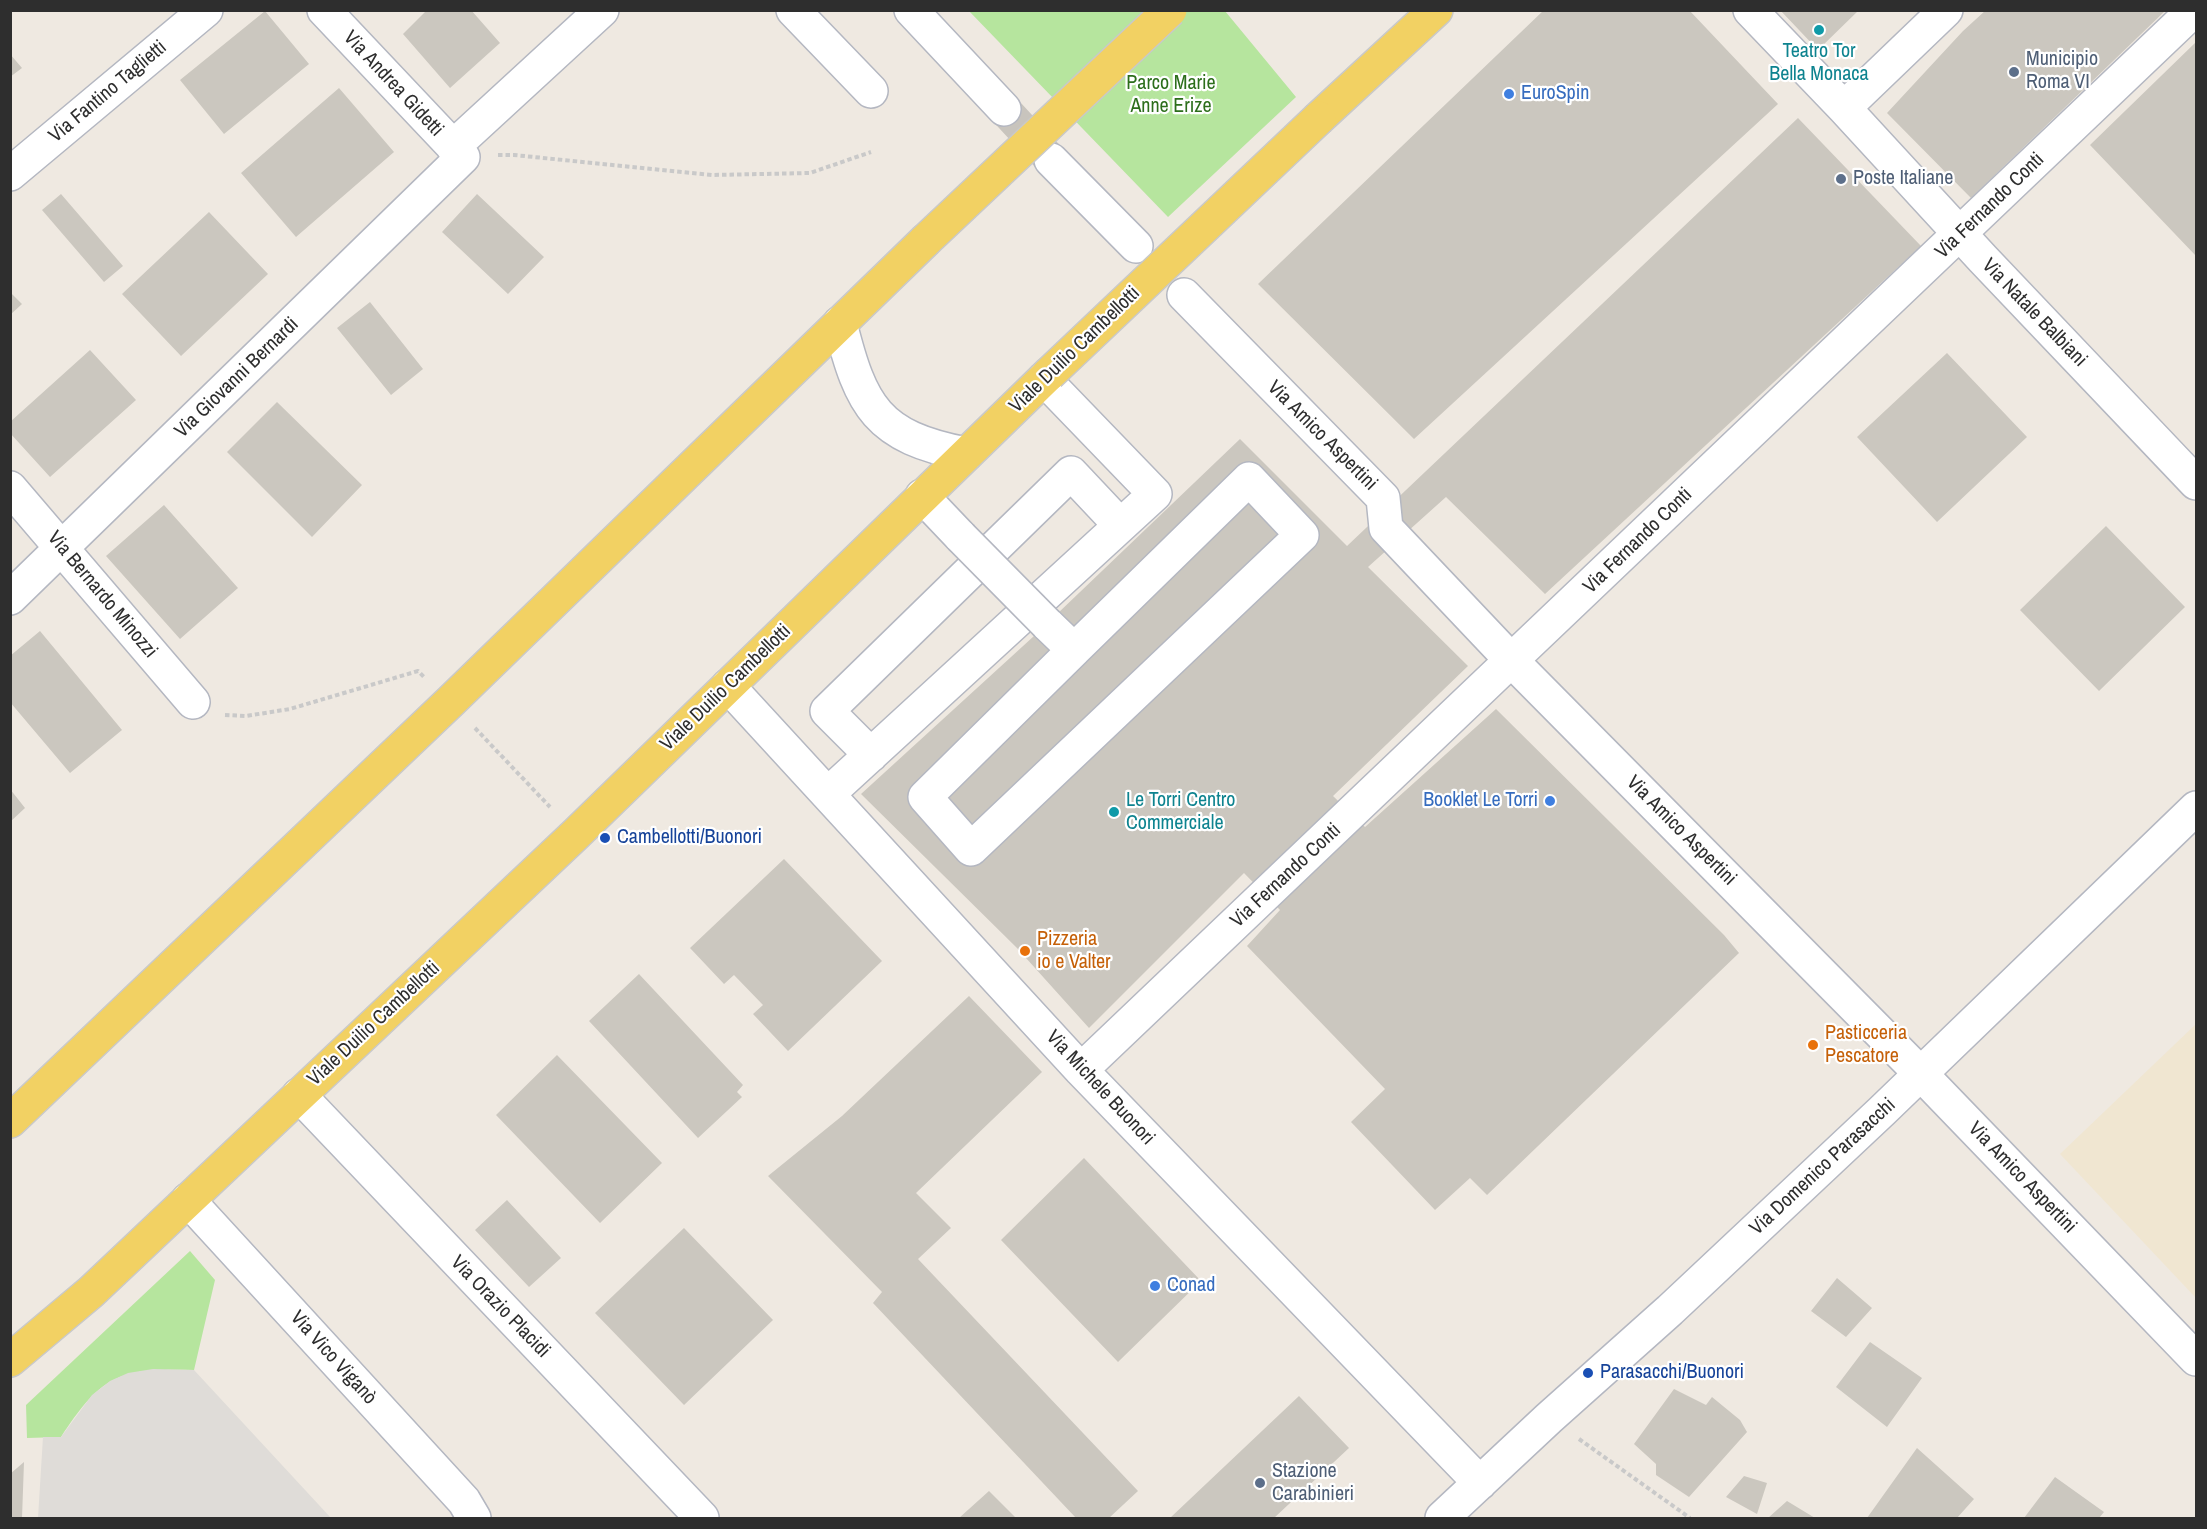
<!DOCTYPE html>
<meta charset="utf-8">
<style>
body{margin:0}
#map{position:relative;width:2207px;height:1529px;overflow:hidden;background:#efe9e1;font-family:"Archivo Narrow",sans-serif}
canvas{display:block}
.frame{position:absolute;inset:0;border:12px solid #2e2e2e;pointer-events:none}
</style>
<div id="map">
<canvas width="2207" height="1529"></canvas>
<div class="frame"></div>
</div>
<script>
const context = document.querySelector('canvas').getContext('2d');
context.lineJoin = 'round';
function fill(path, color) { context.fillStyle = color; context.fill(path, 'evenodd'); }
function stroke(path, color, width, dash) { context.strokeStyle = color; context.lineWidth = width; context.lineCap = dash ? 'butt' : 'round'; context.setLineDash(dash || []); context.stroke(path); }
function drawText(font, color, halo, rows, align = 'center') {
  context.font = font + ' "Archivo Narrow",sans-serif'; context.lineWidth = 4.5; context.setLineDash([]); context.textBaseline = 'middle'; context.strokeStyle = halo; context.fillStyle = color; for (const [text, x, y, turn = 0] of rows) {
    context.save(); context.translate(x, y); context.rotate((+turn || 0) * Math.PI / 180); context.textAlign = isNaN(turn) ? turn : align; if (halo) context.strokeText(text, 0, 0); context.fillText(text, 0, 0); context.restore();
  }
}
fill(new Path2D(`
 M2196,1024V1298L2060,1154Z`), '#f0e6d1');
fill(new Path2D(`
 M969,11H1225L1296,97L1168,217Z
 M190,1251L215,1280L194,1370C120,1368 102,1374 61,1437L27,1438L26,1405Z`), '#b6e59e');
fill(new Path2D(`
 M153,1369L194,1370L331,1518H38L43,1437H61L92,1395L110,1381L128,1373Z`), '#dfdcd8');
fill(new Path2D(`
 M427,10H471L500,43L450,88L403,34Z
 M1544,10H1689L1778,104L1414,439L1258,284Z
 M1780,10H1859L1818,50Z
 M1986,10H2166L1971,198L1887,113L1963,31Z
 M265,11L309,64L224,134L180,80Z
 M2196,42V256L2090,145Z
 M10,54L22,68L10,77Z
 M339,88L394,152L296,237L241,173Z
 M1798,118L1921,246L1545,594L1446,497L1368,567L1468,666L1333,796L1365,827L1496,709L1724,935L1739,953L1487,1195L1470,1178L1435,1210L1351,1122L1385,1089L1247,946L1280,910L1244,873L1089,1028L1017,948L861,794L1034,636L1240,439L1347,546Z
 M61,194L123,266L104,282L42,210Z
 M477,194L544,257L508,294L442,232Z
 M209,212L268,274L181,356L122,294Z
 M10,292L22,304L10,315Z
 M370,302L423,369L391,395L337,328Z
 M90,350L136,400L50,477L10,433V422Z
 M1947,353L2027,437L1937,522L1857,437Z
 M277,402L362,485L312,537L227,452Z
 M164,505L238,588L180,639L106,556Z
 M2106,526L2185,607L2099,691L2020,610Z
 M40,631L122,730L70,773L10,702V656Z
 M10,789L25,808L10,822Z
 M784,859L882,961L788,1051L753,1014L763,1005L734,975L724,984L690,948Z
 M639,974L743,1085L737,1092L742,1097L698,1138L589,1021Z
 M969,996L1042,1072L916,1193L951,1228L918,1259L1138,1491L1109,1518H1076L873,1303L882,1292L768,1176L842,1116Z
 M557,1055L662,1163L600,1223L496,1115Z
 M1084,1158L1201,1281L1118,1362L1001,1240Z
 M507,1200L561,1258L529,1287L475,1230Z
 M684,1228L773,1320L684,1405L595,1313Z
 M1837,1278L1872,1308L1846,1337L1811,1311Z
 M1870,1342L1922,1378L1887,1427L1836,1387Z
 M1674,1389L1706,1405L1712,1397L1740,1420L1747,1432L1689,1497L1656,1475V1464L1634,1444Z
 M1299,1396L1349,1448L1274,1518H1170Z
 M1917,1448L1974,1499L1957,1518H1867Z
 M24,1462L22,1518H10V1474Z
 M1744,1476L1767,1483L1757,1514L1726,1497Z
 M2055,1477L2104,1512L2099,1518H2024Z
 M989,1491L1016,1518H959Z
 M1787,1501L1815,1518H1768Z`), '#cbc7bf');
stroke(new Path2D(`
 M1004,109L1051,160`), '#c8c4bd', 33, [33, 16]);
const minor = new Path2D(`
 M793,10L871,91
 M911,10L1004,109
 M1750,10L1844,108L1983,259L2196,483
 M1844,108L1946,10
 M453,147L602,10
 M1051,160L1136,246
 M10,174L206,10
 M1184,295L1383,498L1386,528L1512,661L1921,1074L2196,1359
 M840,323C861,407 877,437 966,454
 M10,488L193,702
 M922,496L961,537
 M10,598L463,157L324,10
 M1047,624L1074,650L925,797L971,849L1302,535L1249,479L1074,650
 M728,686L1081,1070L1480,1483
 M871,755L827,711L1071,473L1120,525
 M828,794L1155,494L1044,379
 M1081,1070L2194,10
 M299,1095L702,1518
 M188,1200L464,1501L474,1518
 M1442,1518L1549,1418L1670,1310L1882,1111L2196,808`);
const major = new Path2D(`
 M1319,118L1436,10
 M10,1121L450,702L925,241
 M10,1360L91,1292L576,834L1049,374`);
stroke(minor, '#b4b7c1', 36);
stroke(major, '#c9c9c9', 36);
stroke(new Path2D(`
 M498,155H514L712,175L810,173L871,152
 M225,715L246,716L290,709L418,671L424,677
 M475,728L550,807
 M1579,1439L1690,1518`), '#c9c9c9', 4, [4.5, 3]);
stroke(minor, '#fff', 33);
stroke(major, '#f2d163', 33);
const minorBridge = new Path2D(`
 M961,537L1047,624`);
const majorBridge = new Path2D(`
 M925,241L1170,10
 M1049,374L1319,118`);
stroke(minorBridge, '#b4b7c1', 36, []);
stroke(majorBridge, '#c9c9c9', 36, []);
stroke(minorBridge, '#fff', 33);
stroke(majorBridge, '#f2d163', 33);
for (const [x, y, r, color] of [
 [1819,30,6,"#0f9aa8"],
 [2014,72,6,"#5c6f8a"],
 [1509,94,6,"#3f7fe0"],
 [1841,179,6,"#5c6f8a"],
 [1550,801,6,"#3f7fe0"],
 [1114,812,6,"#0f9aa8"],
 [605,838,6,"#1a4fb4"],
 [1025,951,6,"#e8710a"],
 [1813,1045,6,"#e8710a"],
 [1155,1286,6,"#3f7fe0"],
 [1588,1373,6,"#1a4fb4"],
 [1260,1483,6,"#5c6f8a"]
]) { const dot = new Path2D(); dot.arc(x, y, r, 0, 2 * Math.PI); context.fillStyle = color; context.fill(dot); stroke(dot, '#fff', 2); }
drawText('20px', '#0d838f', '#fff', [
 ["Teatro Tor",1819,52],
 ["Bella Monaca",1819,75],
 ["Le Torri Centro",1126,801,"left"],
 ["Commerciale",1126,824,"left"]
]);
drawText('20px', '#4e5e75', '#fff', [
 ["Municipio",2026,60],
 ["Roma VI",2026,83],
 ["Poste Italiane",1853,179],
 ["Stazione",1272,1472],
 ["Carabinieri",1272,1495]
], 'left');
drawText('20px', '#2e2e2e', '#fff', [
 ["Via Andrea Gidetti",393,84,47],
 ["Via Fantino Taglietti",108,92,-40],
 ["Via Fernando Conti",1990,206,-44],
 ["Via Natale Balbiani",2034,313,46],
 ["Viale Duilio Cambellotti",1075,350,-44],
 ["Via Giovanni Bernardi",237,378,-44],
 ["Via Amico Aspertini",1322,436,45],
 ["Via Fernando Conti",1638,541,-44],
 ["Via Bernardo Minozzi",102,595,50],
 ["Viale Duilio Cambellotti",726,688,-44],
 ["Via Amico Aspertini",1681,831,45],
 ["Via Fernando Conti",1286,876,-43],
 ["Viale Duilio Cambellotti",374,1024,-43],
 ["Via Michele Buonori",1100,1088,47],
 ["Via Domenico Parasacchi",1823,1167,-43],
 ["Via Amico Aspertini",2022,1178,46],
 ["Via Orazio Placidi",500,1307,46],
 ["Via Vico Viganò",333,1358,48]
]);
drawText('20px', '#2c6e1b', '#fff', [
 ["Parco Marie",1171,84],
 ["Anne Erize",1171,107]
]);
drawText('20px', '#366cbe', '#fff', [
 ["EuroSpin",1521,94],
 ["Booklet Le Torri",1538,801,"right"],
 ["Conad",1167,1286]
], 'left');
drawText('20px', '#164399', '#fff', [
 ["Cambellotti/Buonori",617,838],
 ["Parasacchi/Buonori",1600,1373]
], 'left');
drawText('20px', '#c56008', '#fff', [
 ["Pizzeria",1037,940],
 ["io e Valter",1037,963],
 ["Pasticceria",1825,1034],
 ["Pescatore",1825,1057]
], 'left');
</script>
